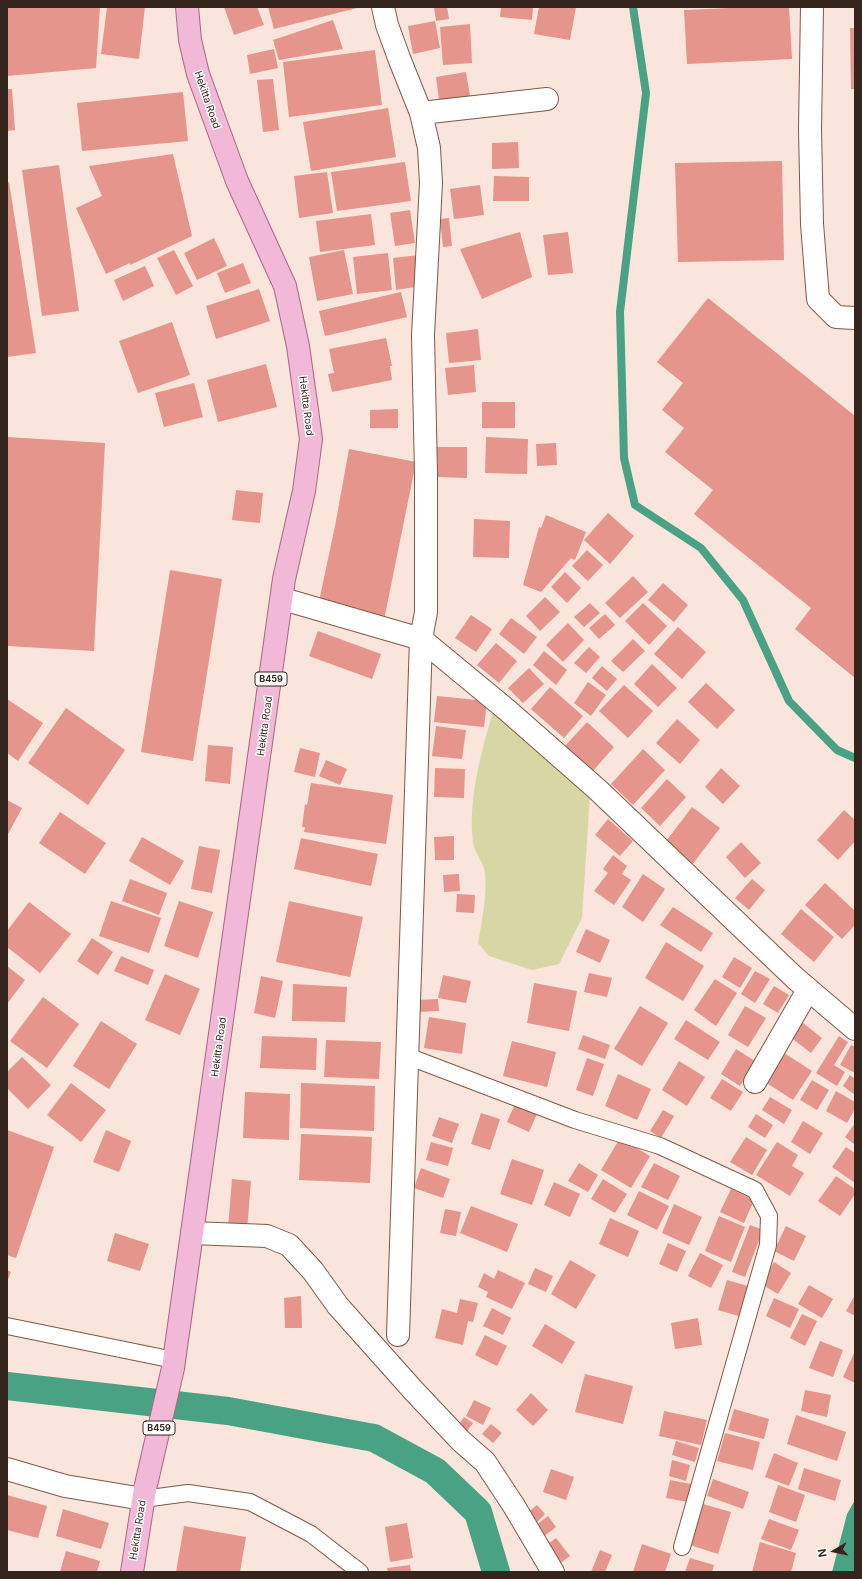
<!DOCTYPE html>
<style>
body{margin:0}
#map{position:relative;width:862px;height:1579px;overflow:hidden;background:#f9e5dc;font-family:Inter,sans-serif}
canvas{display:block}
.frame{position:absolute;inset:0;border:8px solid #36251c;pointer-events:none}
.north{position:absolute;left:814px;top:1531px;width:40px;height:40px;-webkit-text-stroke:3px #fff;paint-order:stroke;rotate:261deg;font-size:11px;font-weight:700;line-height:16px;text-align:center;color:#36251c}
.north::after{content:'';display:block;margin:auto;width:14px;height:18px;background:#36251c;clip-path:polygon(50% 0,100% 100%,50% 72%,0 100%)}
</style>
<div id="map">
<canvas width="862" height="1579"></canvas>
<div class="frame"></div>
<div class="north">N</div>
</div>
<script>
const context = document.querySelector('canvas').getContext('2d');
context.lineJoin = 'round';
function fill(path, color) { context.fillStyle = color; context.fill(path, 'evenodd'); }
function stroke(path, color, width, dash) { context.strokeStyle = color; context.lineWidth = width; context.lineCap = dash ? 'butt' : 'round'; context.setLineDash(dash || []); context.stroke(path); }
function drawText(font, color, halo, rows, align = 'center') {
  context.font = font + ' Inter,sans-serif'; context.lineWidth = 3; context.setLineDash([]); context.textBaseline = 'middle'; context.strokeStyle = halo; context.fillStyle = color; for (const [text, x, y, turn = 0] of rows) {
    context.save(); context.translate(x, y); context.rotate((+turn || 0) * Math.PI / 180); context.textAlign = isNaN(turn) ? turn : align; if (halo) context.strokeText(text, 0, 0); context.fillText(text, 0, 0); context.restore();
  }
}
fill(new Path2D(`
 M493,712L503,718L590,795L582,918L559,964L532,970L489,956L478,943C482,921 487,896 485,873C484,862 474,853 473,842C468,800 481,752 493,712Z`), '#d7d7a5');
fill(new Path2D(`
 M855,1500V1572H832L847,1514Z`), '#49a283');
stroke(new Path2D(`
 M633,7L646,93L620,312L624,458L635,505L701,548L743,600L789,701L837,750L855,758`), '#49a283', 8);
stroke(new Path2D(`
 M7,1386L228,1411L374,1438L435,1471L478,1512L496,1572`), '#49a283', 28);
fill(new Path2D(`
 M7,7H100L96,68L7,76Z
 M107,7H145L139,59L101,54Z
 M224,7H257L264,25L234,35Z
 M268,7H357V8L274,29Z
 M434,7H447L449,19L436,21Z
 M501,7H533L532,20L500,17Z
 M539,7H576L570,40L534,34Z
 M753,7H789L792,59L687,64L684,10Z
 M333,20L343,49L279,60L273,40Z
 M435,21L440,48L413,54L408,26Z
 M470,24L472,63L443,65L440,27Z
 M850,28H855V89H851Z
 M274,49L278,68L250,74L247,55Z
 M375,50L382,105L289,117L283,62Z
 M466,72L470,96L439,100L436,77Z
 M273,79L279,130L263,132L257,80Z
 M7,89H12L15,130L7,131Z
 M183,92L188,141L82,151L77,103Z
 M388,108L396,157L311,171L303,122Z
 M518,142L519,168L492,169V143Z
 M173,154L192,236L130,265V263L106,274L76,208L102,196L89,166Z
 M782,161L784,260L678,262L675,163Z
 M405,162L411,201L337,211L331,172Z
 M59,165L79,311L42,316L22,170Z
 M327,172L333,213L299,218L294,176Z
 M494,176L529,177V201H493Z
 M9,182L36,353L7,357V183Z
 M480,185L484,215L454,219L450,189Z
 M410,210L415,243L395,246L390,213Z
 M371,214L375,245L320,252L316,221Z
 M449,218L452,246L443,247L440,219Z
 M520,232L532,277L482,299L460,249Z
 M568,232L573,273L548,275L543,235Z
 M214,238L227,266L197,280L184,253Z
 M174,250L193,286L176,295L157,258Z
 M344,250L353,294L317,301L309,257Z
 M388,253L392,290L357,294L353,257Z
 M419,255L422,286L396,290L393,258Z
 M243,263L251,283L225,293L217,273Z
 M145,266L154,286L123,301L114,280Z
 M259,289L270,321L216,339L206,306Z
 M401,292L407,317L325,336L319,311Z
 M708,298L855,416V678L795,629L811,608L694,514L713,490L665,452L684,428L662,410L683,383L657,362Z
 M172,322L190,375L138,393L119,341Z
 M478,329L481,360L449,363L446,333Z
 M386,338L392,366H390L392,380L332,392L328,374L334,373L329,349Z
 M266,364L277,407L218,422L207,380Z
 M474,365L476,392L448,395L445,368Z
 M194,383L203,417L164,427L155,393Z
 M482,402H515V428H482Z
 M398,409V428H370V410Z
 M7,437L105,443L94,651L7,646Z
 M486,437L528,439L527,474L485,473Z
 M556,443L557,465L537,466L536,444Z
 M436,447H467V478L436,477Z
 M349,449L416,462L384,620L318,606L335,526Z
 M236,490L263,493L260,523L232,520Z
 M608,513L634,536L610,564L584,540Z
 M546,515L586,532L575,560L571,558L541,592L523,585L539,527L541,528Z
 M474,519L510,521L509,558L473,557Z
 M587,550L603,565L588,581L572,566Z
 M170,570L222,579L193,761L141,752Z
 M565,572L581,588L567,603L551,587Z
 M633,576L648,592L620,618L605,603Z
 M663,583L688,605L674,622L648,600Z
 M545,597L560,612L540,631L526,616Z
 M590,603L600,613L584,627L574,617Z
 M643,603L667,626L649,645L625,621Z
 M605,614L615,625L599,639L589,628Z
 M471,615L492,629L476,652L455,638Z
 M511,618L537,637L524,654L499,634Z
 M568,623L584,640L563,662L546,645Z
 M678,627L706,652L682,679L654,654Z
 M318,631L381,654L372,679L309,656Z
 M633,639L645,651L623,672L611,661Z
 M496,643L517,661L499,683L477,665Z
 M589,647L600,657L586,673L574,663Z
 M544,651L567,670L556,685L533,665Z
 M652,664L677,688L658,707L634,684Z
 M602,666L617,679L607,691L592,678Z
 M529,668L544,684L523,703L508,688Z
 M588,682L606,695L591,716L574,703Z
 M706,683L735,710L717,729L688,702Z
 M624,685L653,711L628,738L599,711Z
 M550,687L583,716L564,738L531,709Z
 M437,696L487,701L484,727L434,722Z
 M7,699L43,723L18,761L7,753Z
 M66,708L125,750L88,805L28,763Z
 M677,719L700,740L680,764L656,743Z
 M587,722L614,747L592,772L564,747Z
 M436,726L466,730L462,759L432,756Z
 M208,745L233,747L230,784L205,781Z
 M300,748L320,753L315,777L294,772Z
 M643,749L665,770L633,805L611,784Z
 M326,760L347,769L340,785L319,776Z
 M435,768L465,769L464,798L434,797Z
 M721,768L740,786L723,804L705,787Z
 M667,779L686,797L660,826L641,808Z
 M311,783L393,795L386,844L304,832L305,827H302L305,804L307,805Z
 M7,800L22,808L7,836Z
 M692,807L720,828L692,865L664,844Z
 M844,810L855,820V841L838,860L817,840Z
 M60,812L106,843L85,874L39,843Z
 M608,819L633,841L620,856L595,835Z
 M454,836V860H435L434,837Z
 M142,837L184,861L170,885L129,861Z
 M301,838L378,854L371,886L294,869Z
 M741,842L761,863L745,878L726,857Z
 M199,846L220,850L212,893L191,889Z
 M613,855L627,866L622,874L631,880L614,905L594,891L608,873L603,869Z
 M459,874L460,891L444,892L443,875Z
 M643,874L665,889L643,922L622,907Z
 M130,879L167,893L159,915L122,901Z
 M752,879L765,890L749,910L735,898Z
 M825,883L855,911V925L842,939L805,905Z
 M457,894L475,895L474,913L456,912Z
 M111,901L161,918L149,953L99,936Z
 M179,901L213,912L198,958L164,946Z
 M289,901L363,917L350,977L276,962Z
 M29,902L71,934L40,973L7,947V931Z
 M673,907L713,933L701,952L660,925Z
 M801,909L834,937L814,962L781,934Z
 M586,929L610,940L600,963L576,952Z
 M92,938L113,952L98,975L77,961Z
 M666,942L704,966L683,1001L645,978Z
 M121,956L154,970L148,985L114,971Z
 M734,957L752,968L740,988L722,977Z
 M7,966L25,980L7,1004Z
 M755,971L770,979L755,1003L741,994Z
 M589,973L612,978L607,997L584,992Z
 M165,974L200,989L180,1035L145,1020Z
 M443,975L471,981L466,1003L438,998Z
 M261,976L283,981L275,1018L254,1013Z
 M715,979L737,993L716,1026L694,1010Z
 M534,983L577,991L569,1031L527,1023Z
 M293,984L347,987L345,1022L292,1021Z
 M774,986L789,995L778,1013L763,1004Z
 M43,997L79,1024L47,1068L10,1041Z
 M438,999L439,1011L418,1012V1000Z
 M640,1006L668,1023L642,1066L614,1049Z
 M745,1006L766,1018L748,1047L728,1035Z
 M429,1017L466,1023L462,1054L424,1048Z
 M798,1019L822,1038L811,1053L786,1034Z
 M686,1020L720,1042L708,1060L674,1039Z
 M101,1021L137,1044L109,1089L73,1066Z
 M583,1035L610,1045L605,1059L578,1049Z
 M262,1036L317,1038L316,1070L260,1068Z
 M839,1036L848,1042L834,1065L845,1072L837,1086L816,1073Z
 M326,1040L381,1042L379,1079L324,1077Z
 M512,1041L556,1052L547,1087L503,1076Z
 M851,1045L855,1047V1073L840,1065Z
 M736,1049L755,1061L740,1086L721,1074Z
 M781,1051L812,1071L793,1100L762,1080Z
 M22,1057L51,1085L28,1109L7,1088V1072Z
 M587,1058L604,1064L593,1096L576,1090Z
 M679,1061L705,1077L687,1106L662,1090Z
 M618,1074L651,1089L637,1120L605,1106Z
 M850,1075L855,1079V1095L843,1086Z
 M722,1079L743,1092L731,1111L710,1098Z
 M812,1080L829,1090L817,1110L800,1100Z
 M71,1083L106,1110L81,1142L47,1115Z
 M301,1083L375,1086L374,1131L300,1128Z
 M836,1091L855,1102V1109L847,1123L826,1111Z
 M245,1092L290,1094L289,1140L243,1138Z
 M770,1097L792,1110L784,1124L762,1110Z
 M515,1104L537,1114L529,1132L507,1122Z
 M663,1110L674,1116L661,1138L650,1131Z
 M481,1113L500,1119L490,1150L471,1144Z
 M756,1114L773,1125L765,1138L748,1127Z
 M439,1117L459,1124L452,1143L432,1136Z
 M803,1121L823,1133L810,1154L791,1142Z
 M855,1123V1145L845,1137Z
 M7,1130L54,1147L16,1258L7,1255Z
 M106,1130L131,1141L119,1172L93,1162Z
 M301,1134L372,1137L370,1183L299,1180Z
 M746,1137L767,1150L752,1175L730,1162Z
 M620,1138L650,1156L631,1188L601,1170Z
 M431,1142L453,1148L448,1166L426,1160Z
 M777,1142L798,1155L792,1166L804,1173L790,1196L756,1175Z
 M846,1147L855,1153V1183L832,1167Z
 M512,1159L544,1170L532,1205L500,1194Z
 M579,1163L598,1175L588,1192L568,1181Z
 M654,1163L680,1176L668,1200L641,1187Z
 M421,1168L450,1179L443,1198L414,1188Z
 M836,1176L855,1189V1194L840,1216L818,1201Z
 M232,1179L251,1181L247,1230L228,1228Z
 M603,1179L627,1194L615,1213L591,1199Z
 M554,1182L580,1194L570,1217L544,1205Z
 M731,1189L754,1200L744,1223L720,1212Z
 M639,1191L669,1206L657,1230L627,1215Z
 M674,1204L702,1217L689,1245L662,1233Z
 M471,1206L518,1224L507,1252L460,1233Z
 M445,1209L461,1212L456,1236L440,1233Z
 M719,1216L745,1227L731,1262L705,1251Z
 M610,1218L639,1231L628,1257L599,1244Z
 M750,1225L763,1230L745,1277L732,1272Z
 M786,1226L806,1236L794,1261L774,1251Z
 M115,1233L149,1244L140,1271L107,1261Z
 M668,1243L686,1251L677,1272L659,1264Z
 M700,1253L723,1265L711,1288L688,1276Z
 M570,1260L596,1275L576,1309L551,1294Z
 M774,1262L791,1273L778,1294L761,1284Z
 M535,1268L553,1276L546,1292L528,1284Z
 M7,1270L11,1272L7,1282Z
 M498,1270L525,1283L512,1309L486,1297L488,1292L478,1287L484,1273L494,1279Z
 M727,1280L751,1287L742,1317L718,1310Z
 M809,1285L833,1299L822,1318L798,1304Z
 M855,1295V1316L846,1311Z
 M301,1296L302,1328H285L284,1298Z
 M774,1298L799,1309L790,1328L766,1316Z
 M460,1299L478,1303L473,1322L468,1321L463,1345L435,1338L442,1309L457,1313Z
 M492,1308L511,1318L503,1335L483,1326Z
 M802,1314L817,1321L805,1346L790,1338Z
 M698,1318L702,1345L675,1349L671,1323Z
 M545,1324L575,1342L562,1364L532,1346Z
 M485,1335L507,1346L497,1366L475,1355Z
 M820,1341L843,1350L833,1377L809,1368Z
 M855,1351V1383L843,1377Z
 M585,1374L633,1386L623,1424L575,1412Z
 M805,1390L831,1395L827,1417L801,1411Z
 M531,1393L548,1410L533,1426L516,1410Z
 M474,1400L491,1408L483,1425L466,1416Z
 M734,1409L769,1419L764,1439L728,1430Z
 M664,1411L707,1420L701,1445L659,1436Z
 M796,1415L846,1432L837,1461L787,1444Z
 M464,1417L473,1423L465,1434L456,1428Z
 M491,1424L502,1433L493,1443L482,1434Z
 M725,1433L760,1442L753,1470L717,1461Z
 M676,1441L699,1448L695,1462L672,1455Z
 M774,1453L798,1463L789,1486L765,1477Z
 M672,1460L690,1465L686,1481L669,1476Z
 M804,1468L841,1480L835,1501L798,1489Z
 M551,1469L574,1477L566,1500L543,1492Z
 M713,1479L749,1492L743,1509L707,1496Z
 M670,1480L691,1484L688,1502L666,1498Z
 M778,1485L805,1495L796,1522L769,1512Z
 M7,1495L47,1506L38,1538L7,1530Z
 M703,1504L731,1512L718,1554L690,1545Z
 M537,1505L545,1514L535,1524L526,1514Z
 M63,1509L109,1523L101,1549L56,1536Z
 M548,1516L556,1527L543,1537L535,1526Z
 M769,1519L799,1530L791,1550L761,1539Z
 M407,1523L413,1558L390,1562L385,1527Z
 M184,1526L246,1537L240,1572H176Z
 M556,1538L570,1556L558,1565L544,1547Z
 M760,1542L796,1553L791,1572H752Z
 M642,1544L671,1554L665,1572H633Z
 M600,1550L612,1555L605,1572H591Z
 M66,1551L100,1561L97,1572H60Z
 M690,1558L714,1565L712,1572H685Z
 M410,1565L411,1572H388L387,1568Z`), '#e5958b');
const service = new Path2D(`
 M407,1056L575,1120L660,1146L755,1190L769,1216L768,1245L682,1547
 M7,1326L174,1360
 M143,1499L188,1493L250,1502L311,1534L360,1572`);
const minor = new Path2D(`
 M383,7L387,25L399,58L421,113L429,148L431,183L423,335L426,473V612L421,639L398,1335
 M812,7L810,129L812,224L818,299L836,317L855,318
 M421,113L547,99
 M283,599L421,639L507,710L598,790L795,978L855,1029
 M755,1082L808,990
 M192,1233L267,1236L289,1245L313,1271L338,1306L413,1390L461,1441L485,1462L514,1506L553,1572
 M7,1469L65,1486L143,1499`);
const primary = new Path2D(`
 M132,1572L145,1489L173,1368L284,579L304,491L311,439L298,346L285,286L237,181L198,74L190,40L187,7`);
stroke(service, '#805844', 18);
stroke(minor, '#805844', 24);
stroke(primary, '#aa6684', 24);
stroke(service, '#fff', 16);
stroke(minor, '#fff', 22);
stroke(primary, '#f1b8d7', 22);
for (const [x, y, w] of [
 [271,679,32],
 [159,1428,32]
]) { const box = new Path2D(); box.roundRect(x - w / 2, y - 7, w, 14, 3); context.fillStyle = '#fff'; context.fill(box); stroke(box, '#36251c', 1); }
drawText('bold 9px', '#36251c', null, [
 ["B459",271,679],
 ["B459",159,1428]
]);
drawText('10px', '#36251c', '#fff', [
 ["Hekitta Road",207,100,71],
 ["Hekitta Road",306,406,83],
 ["Hekitta Road",265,726,-82],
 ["Hekitta Road",219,1047,-82],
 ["Hekitta Road",138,1530,-81]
]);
</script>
